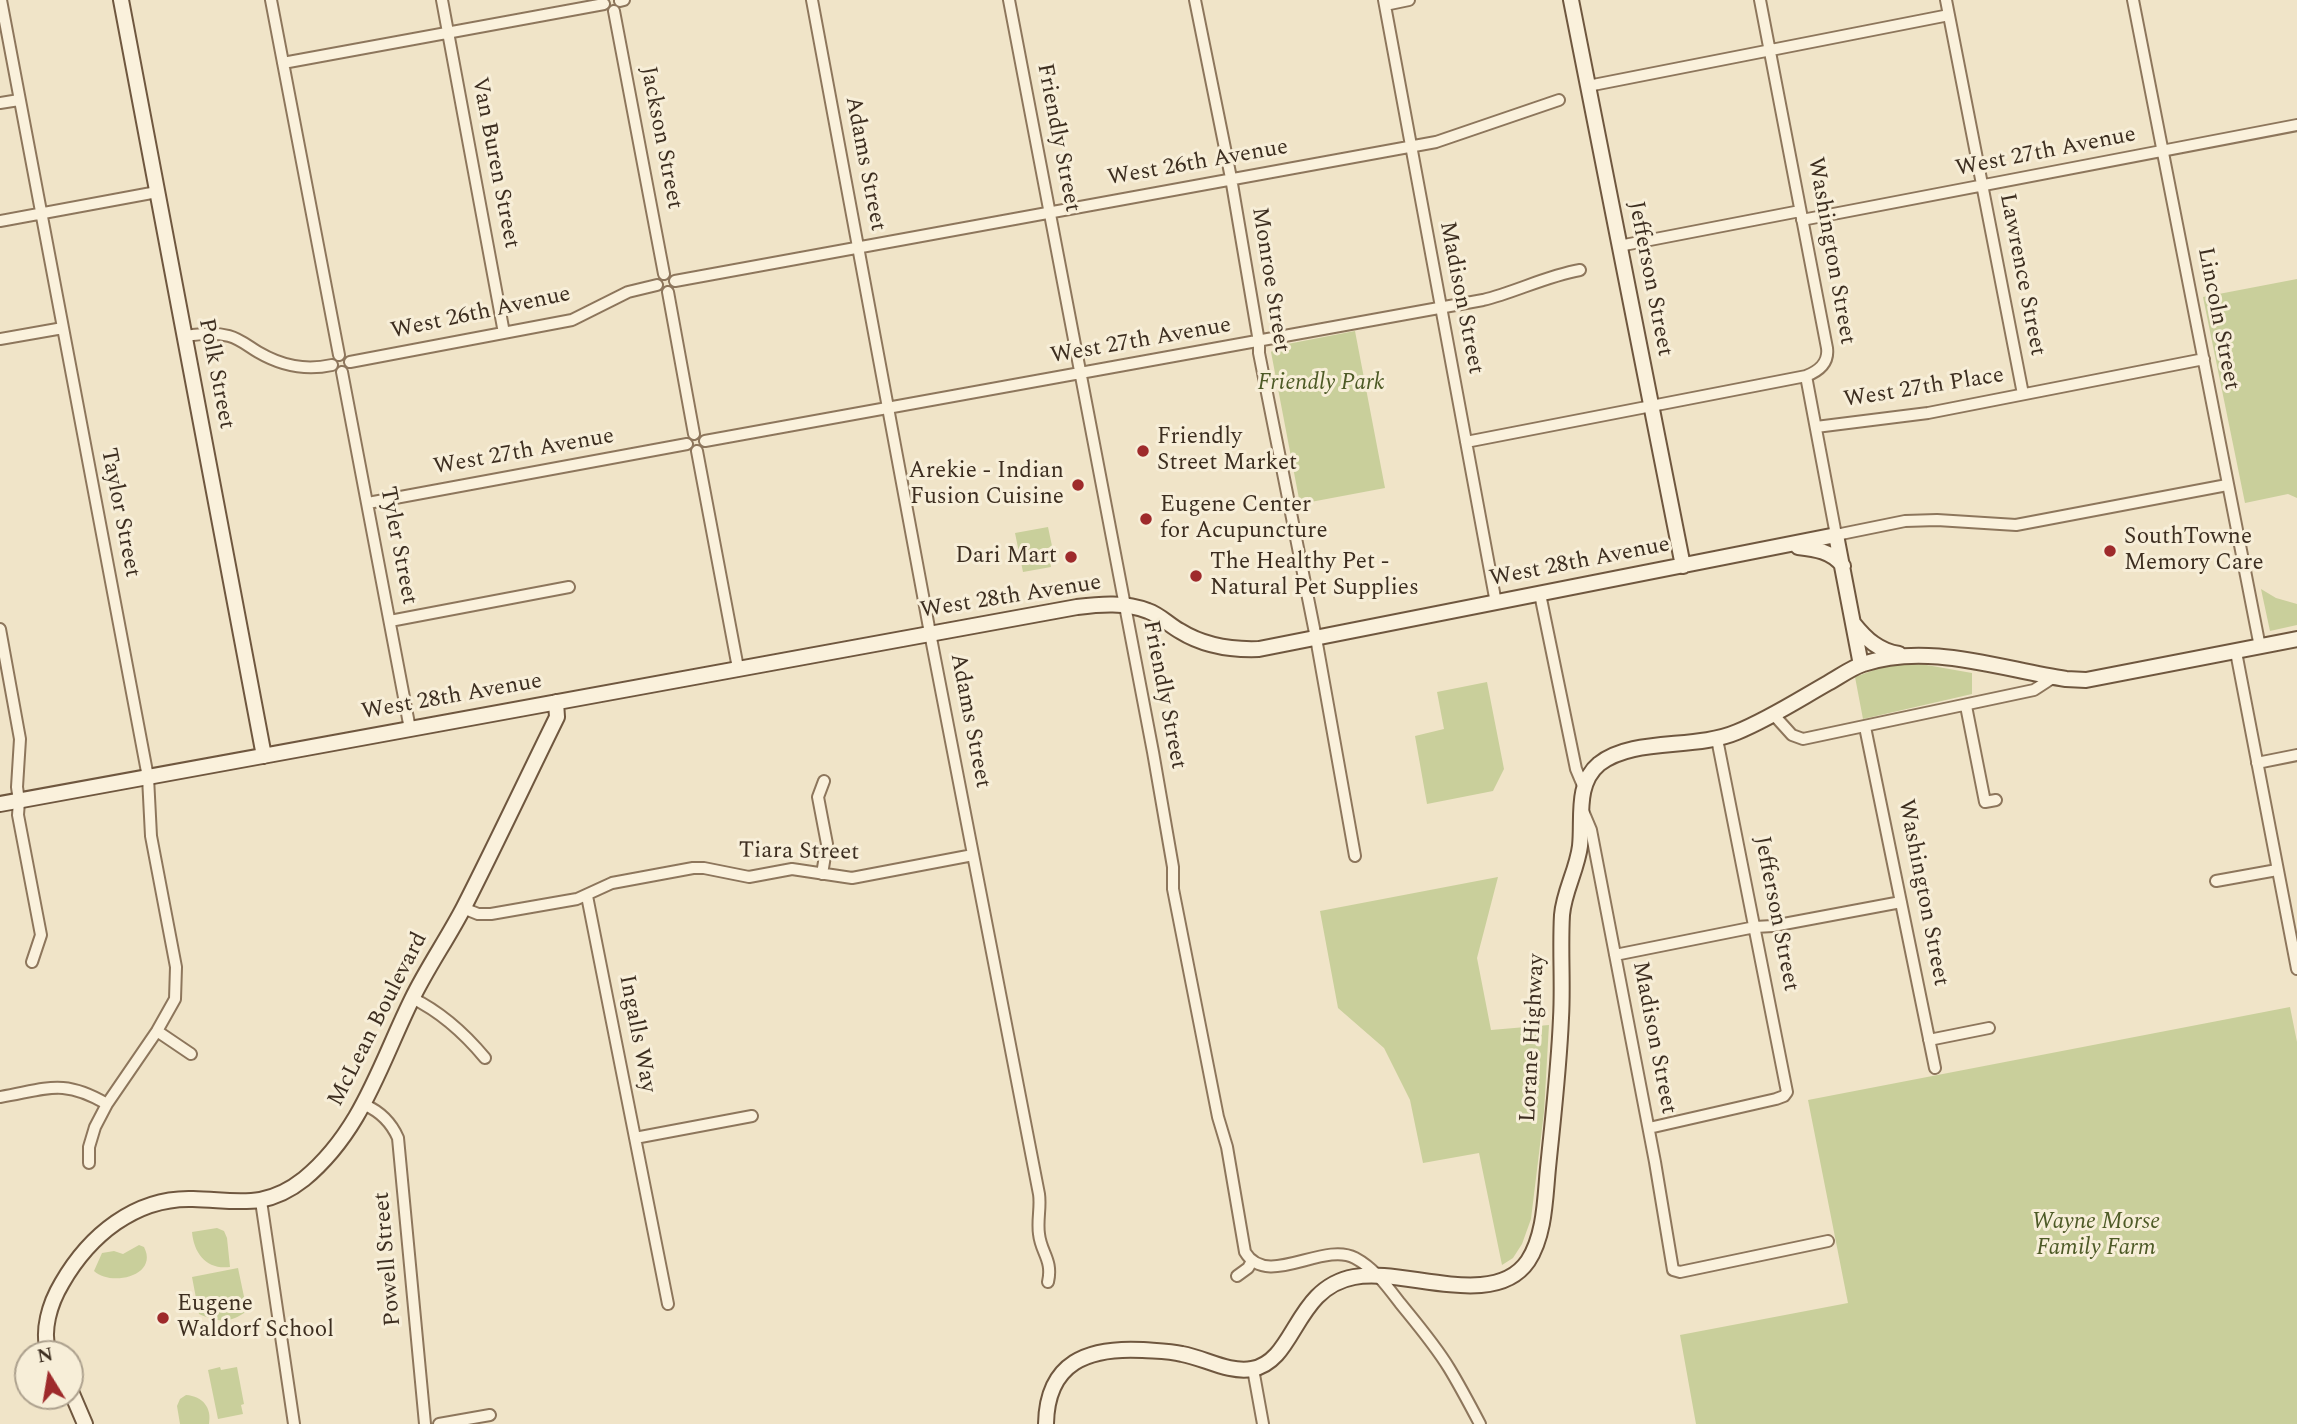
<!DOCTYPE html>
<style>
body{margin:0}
#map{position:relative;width:2297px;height:1424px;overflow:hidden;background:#f0e4c8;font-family:Spectral,serif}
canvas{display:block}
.north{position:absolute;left:14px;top:1340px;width:70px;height:70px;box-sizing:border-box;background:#f7eed8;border:2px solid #ada18e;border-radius:50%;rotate:349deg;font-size:19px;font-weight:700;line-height:28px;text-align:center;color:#3d2e20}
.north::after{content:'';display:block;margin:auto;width:24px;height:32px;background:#9e2a2b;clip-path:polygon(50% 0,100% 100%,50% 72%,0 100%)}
</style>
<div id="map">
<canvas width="2297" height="1424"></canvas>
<div class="north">N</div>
</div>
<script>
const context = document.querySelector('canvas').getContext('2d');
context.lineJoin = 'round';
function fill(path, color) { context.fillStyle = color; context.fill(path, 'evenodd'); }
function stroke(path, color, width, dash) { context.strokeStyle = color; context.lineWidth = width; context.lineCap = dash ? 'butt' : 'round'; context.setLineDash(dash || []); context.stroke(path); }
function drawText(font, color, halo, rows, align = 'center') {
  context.font = font + ' Spectral,serif'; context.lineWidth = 6; context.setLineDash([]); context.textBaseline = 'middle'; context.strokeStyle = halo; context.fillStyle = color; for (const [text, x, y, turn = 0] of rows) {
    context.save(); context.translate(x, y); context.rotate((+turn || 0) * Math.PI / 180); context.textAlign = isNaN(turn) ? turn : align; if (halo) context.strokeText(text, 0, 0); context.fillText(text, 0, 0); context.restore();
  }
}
fill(new Path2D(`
 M2297,279V498L2288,494L2245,503L2203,297Z
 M1355,331L1385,488L1300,504L1271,352L1277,346Z
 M1048,527L1052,546L1048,548L1051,567L1023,572L1015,533Z
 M2261,589L2276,598L2297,604V625L2270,631Z
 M1915,663L1972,673V694L1863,719L1855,677L1888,665Z
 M1487,682L1504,769L1493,791L1427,804L1415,736L1444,729L1437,692Z
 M1498,877L1477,958L1491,1030L1549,1025L1544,1112L1531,1219L1522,1244L1513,1258L1502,1265L1479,1153L1423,1163L1410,1100L1384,1048L1338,1008L1320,911Z
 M2290,1007L2297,1042V1424H1696L1680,1335L1848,1303L1808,1100Z
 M217,1228L224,1231L227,1238L230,1267C207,1270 194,1254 192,1232Z
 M139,1245L144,1247C159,1276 111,1287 94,1271L102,1253L114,1251L123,1254Z
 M238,1268L247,1311C229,1324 218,1322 199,1314L192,1277Z
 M220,1367L221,1370L237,1367L244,1404L241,1405L243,1414L218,1419L208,1370Z
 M186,1395C203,1396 212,1408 209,1424H180L177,1406L180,1399Z`), '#c9cf9b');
const street = new Path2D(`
 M1,0L148,777L151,836L176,967L175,999L157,1031L107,1104L95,1127L89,1147V1163
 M271,0L339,355
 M442,0L504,333
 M812,0L930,633L1039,1194C1041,1207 1037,1220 1039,1234C1041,1253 1053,1260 1048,1282
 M1009,0L1153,752L1173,867V889L1218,1117L1227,1147L1245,1252C1267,1289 1323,1241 1355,1258C1374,1268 1387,1286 1400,1303C1417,1324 1435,1345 1449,1368C1460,1386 1470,1405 1480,1424
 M1195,0L1231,178L1259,342V353L1316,638L1355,856
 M1384,0L1496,603
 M1760,0L1827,348C1829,363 1819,371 1806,376L1836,535L1905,521L1937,520L2016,525L2227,485
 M1946,0L2023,394
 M2133,0L2260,647
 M620,1L624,0
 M1385,5L1409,0
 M614,11L664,274
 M283,63L604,4
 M1588,86L1949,15
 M0,103L19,100
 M1802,220L2297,125
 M0,221L157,192
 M1619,246L1800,211
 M675,281L1436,142L1559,100
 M668,292L694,434
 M185,336C200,334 214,332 229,336C240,339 248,346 258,352C282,366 305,371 332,365
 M0,339L63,328
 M350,362L572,320L628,292L657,285
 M342,372L410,729
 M1816,427L1928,413L2204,359
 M705,441L1483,300C1516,292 1546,276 1580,270
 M1466,442L1806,376
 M697,451L738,668
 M368,503L687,444
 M1540,594L1576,769L1584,788
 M390,621L569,587
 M0,629L20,739L17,787L19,801L18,815L41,935L32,962
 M2236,652L2297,969
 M1966,706L1985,802L1996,800
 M1773,714L1792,735L1803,739L2034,690L2054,677
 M1865,727L1935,1068
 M2257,763L2297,755
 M1583,811L1591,830L1655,1162L1673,1270L1680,1272L1828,1241
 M822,874L827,844L818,797L824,781
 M2216,881L2277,870
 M587,896L668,1304
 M463,908L478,914H491L577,899L612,883L693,868H704L749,877L792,869L852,878L973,855
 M1615,955L1755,927L1773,926L1901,902
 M412,998C441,1012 465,1034 485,1058
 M157,1031L191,1054
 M1929,1040L1989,1028
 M0,1097C47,1089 63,1078 107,1104
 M365,1105C381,1112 391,1122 398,1138L425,1424
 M1649,1128L1776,1099L1784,1096L1787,1092L1717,739
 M635,1138L752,1116
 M261,1201L294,1424
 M1237,1276L1248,1268L1252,1261
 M1253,1369L1263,1424
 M439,1424L490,1415`);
const secondary = new Path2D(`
 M121,0L264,756
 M1571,0L1683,566
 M1798,547C1815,549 1832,551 1843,566
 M1854,624C1866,639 1879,651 1899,654
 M0,804L1077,607C1101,604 1125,602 1148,611C1160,615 1169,625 1180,631C1204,646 1232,650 1259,649L1836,535L1861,665
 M49,1354C41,1331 50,1303 62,1283C89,1236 135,1197 193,1199C237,1200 265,1210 304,1179C362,1131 380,1064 412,999C427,968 448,938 464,907C496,844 526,780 557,717L556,702
 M70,1389L85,1424
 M1046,1424C1047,1362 1088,1347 1143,1350C1156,1351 1170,1351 1182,1354C1205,1358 1228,1373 1252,1369C1296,1361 1294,1288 1354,1277C1403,1267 1494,1311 1528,1261C1545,1235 1545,1198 1548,1168C1553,1118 1559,1068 1561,1018C1563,984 1560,949 1562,915C1564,891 1577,870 1580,846C1583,819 1575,784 1599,764C1633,737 1695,750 1737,732C1769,719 1798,700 1828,683C1839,677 1851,668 1863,664C1928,642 2000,669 2066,679L2086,680L2297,639`);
stroke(street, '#8d765c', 14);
stroke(secondary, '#6f573f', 18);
stroke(street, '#faf1dc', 10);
stroke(secondary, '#faf1dc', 14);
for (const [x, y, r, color] of [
 [1143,451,7,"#9e2a2b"],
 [1078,485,7,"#9e2a2b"],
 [1146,519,7,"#9e2a2b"],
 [2110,551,7,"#9e2a2b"],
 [1071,557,7,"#9e2a2b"],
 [1196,576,7,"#9e2a2b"],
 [163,1318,7,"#9e2a2b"]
]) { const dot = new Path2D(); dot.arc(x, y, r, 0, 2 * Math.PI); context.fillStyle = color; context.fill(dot); stroke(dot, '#f7eed8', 2.5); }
drawText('23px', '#3d2e20', '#f7eed8', [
 ["Jackson Street",660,138,79],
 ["Friendly Street",1057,138,79],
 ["West 27th Avenue",2046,153,-11],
 ["Van Buren Street",494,163,79],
 ["Adams Street",864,164,79],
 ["West 26th Avenue",1198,164,-10],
 ["Washington Street",1830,251,80],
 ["Lawrence Street",2021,275,79],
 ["Jefferson Street",1649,279,79],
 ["Monroe Street",1269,280,81],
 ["Madison Street",1460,298,79],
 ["West 26th Avenue",481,314,-12],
 ["Lincoln Street",2217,319,79],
 ["West 27th Avenue",1141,342,-10],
 ["Polk Street",215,374,79],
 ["West 27th Place",1924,389,-9],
 ["West 27th Avenue",524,453,-10],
 ["Taylor Street",119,513,79],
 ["Tyler Street",397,546,79],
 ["West 28th Avenue",1580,563,-11],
 ["West 28th Avenue",1011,598,-9],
 ["Friendly Street",1163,695,79],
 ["West 28th Avenue",452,698,-10],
 ["Adams Street",969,721,79],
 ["Tiara Street",799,853,1],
 ["Washington Street",1922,893,79],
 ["Jefferson Street",1775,914,79],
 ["McLean Boulevard",379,1020,-63],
 ["Ingalls Way",636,1034,79],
 ["Lorane Highway",1534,1038,-87],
 ["Madison Street",1653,1038,79],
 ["Powell Street",389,1259,-95]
]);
drawText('italic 23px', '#4d5a26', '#f7eed8', [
 ["Friendly Park",1321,384],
 ["Wayne Morse",2096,1223],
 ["Family Farm",2096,1249]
]);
drawText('23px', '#3d2e20', '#f7eed8', [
 ["Friendly",1157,438],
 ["Street Market",1157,464],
 ["Arekie - Indian",1064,472,"right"],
 ["Fusion Cuisine",1064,498,"right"],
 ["Eugene Center",1160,506],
 ["for Acupuncture",1160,532],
 ["SouthTowne",2124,538],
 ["Memory Care",2124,564],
 ["Dari Mart",1057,557,"right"],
 ["The Healthy Pet -",1210,563],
 ["Natural Pet Supplies",1210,589],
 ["Eugene",177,1305],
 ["Waldorf School",177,1331]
], 'left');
</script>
